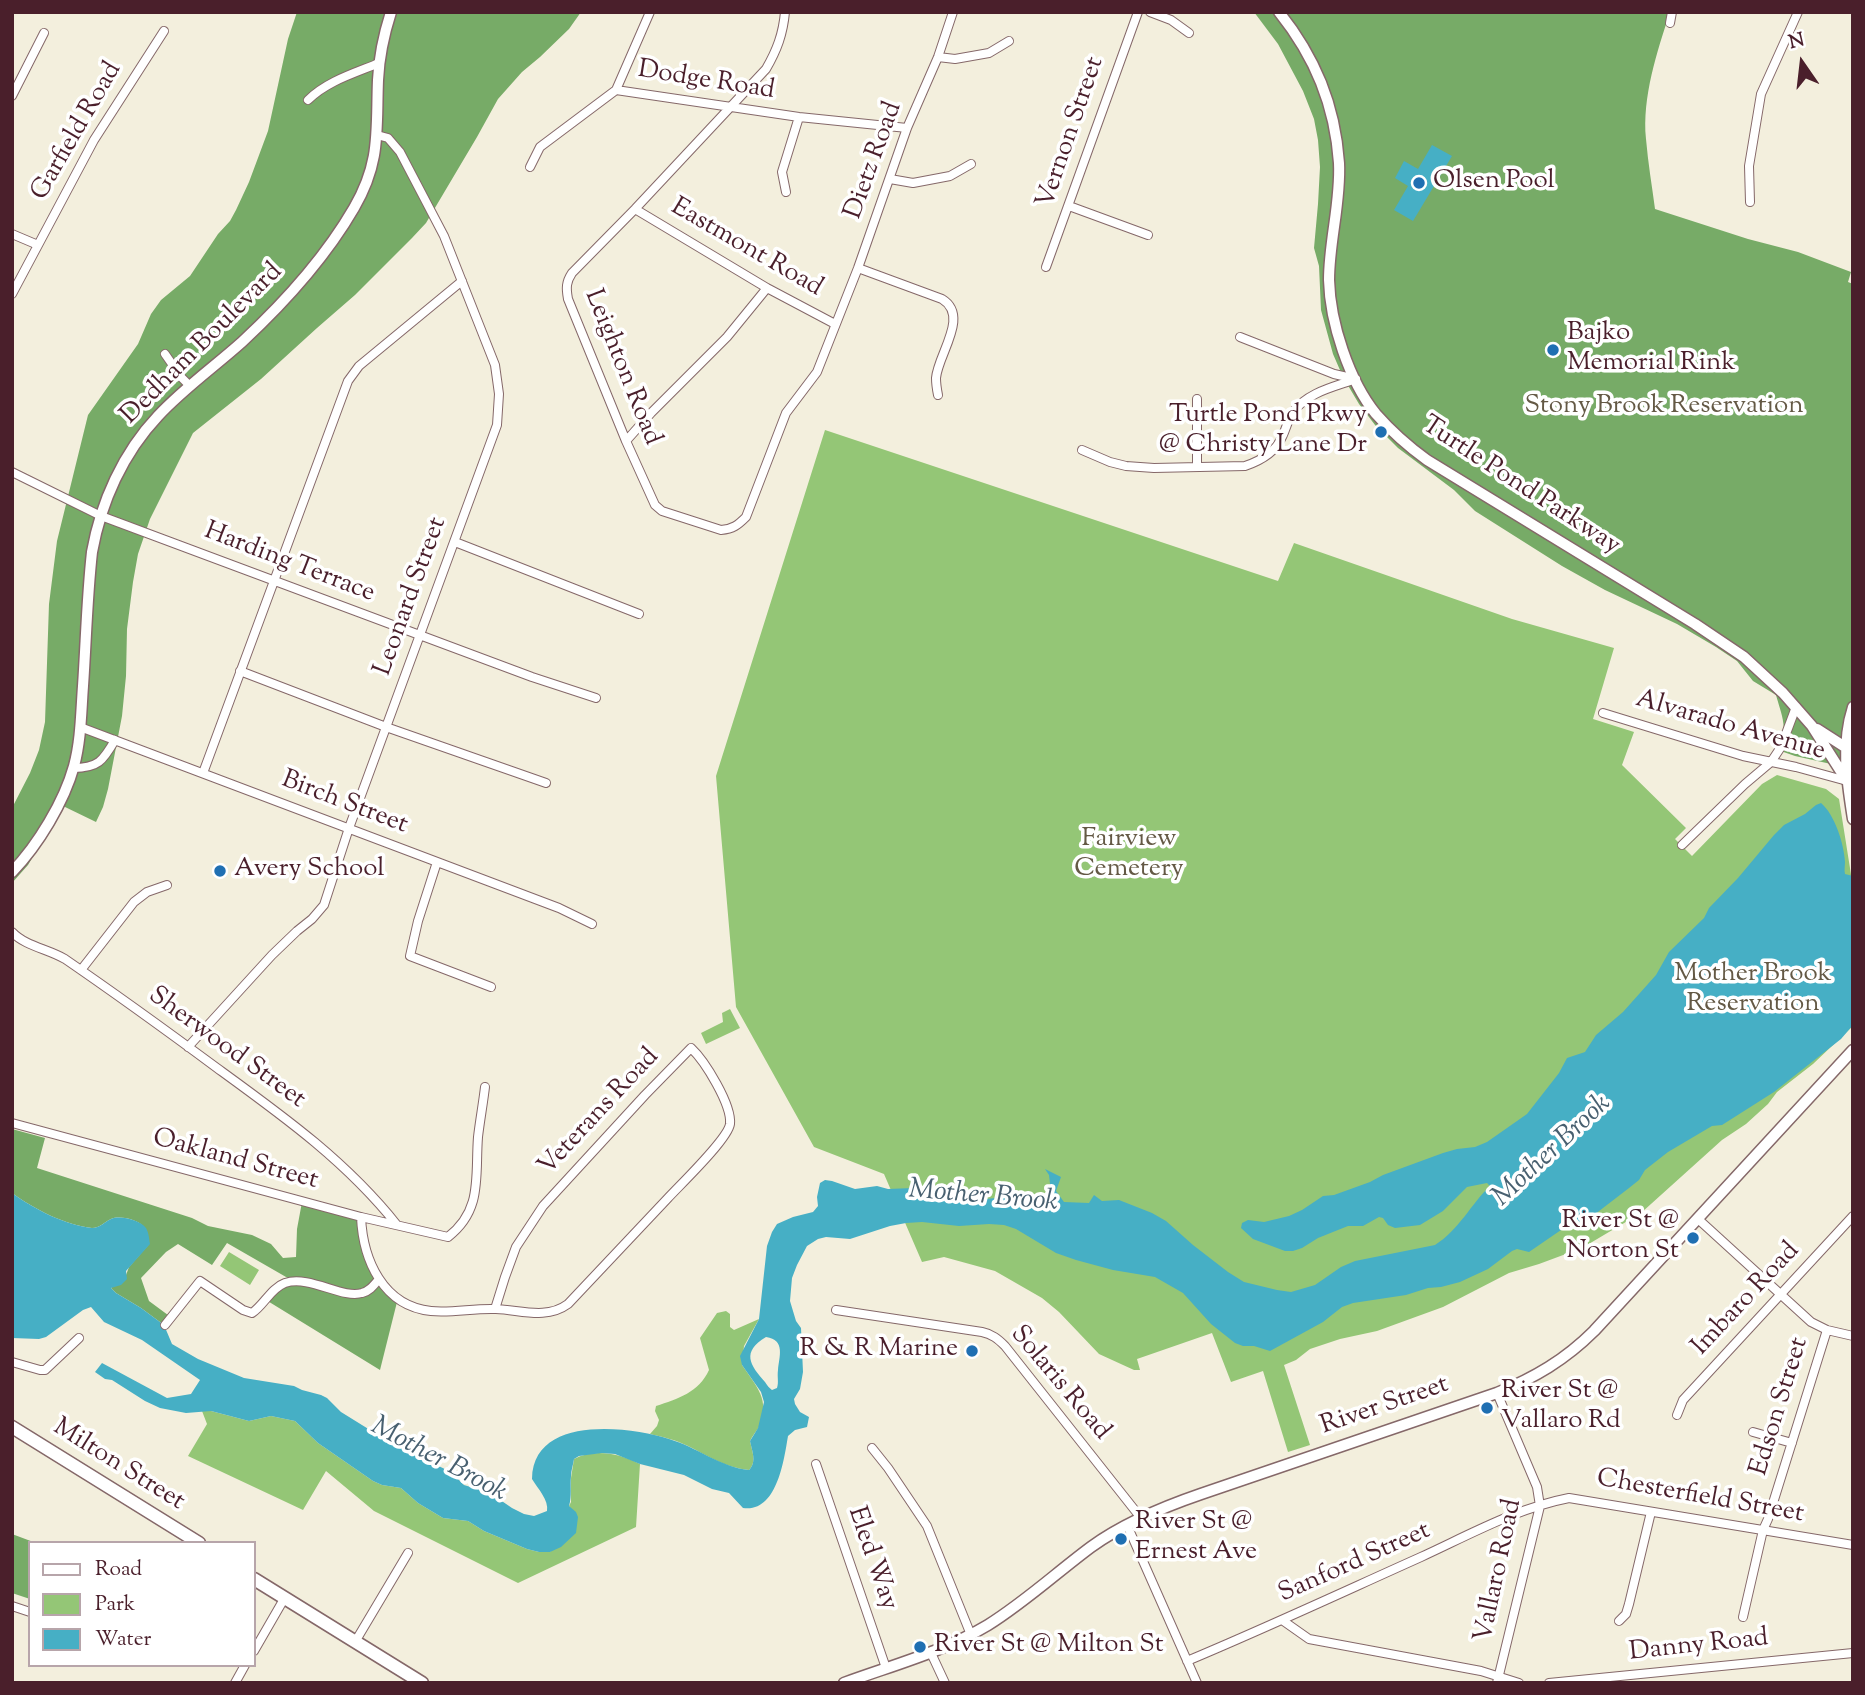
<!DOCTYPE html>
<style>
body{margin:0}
#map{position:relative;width:1865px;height:1695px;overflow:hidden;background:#f3efdd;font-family:"Sorts Mill Goudy",serif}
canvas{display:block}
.frame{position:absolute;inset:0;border:14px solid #4a1f2b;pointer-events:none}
.legend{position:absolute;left:28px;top:1541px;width:228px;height:126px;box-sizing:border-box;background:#fff;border:2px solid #b7a5aa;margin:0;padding:9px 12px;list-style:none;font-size:21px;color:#4a1f2b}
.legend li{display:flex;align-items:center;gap:14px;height:35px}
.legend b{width:35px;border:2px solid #b7a5aa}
.north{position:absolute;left:1767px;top:28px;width:70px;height:70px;-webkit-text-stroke:5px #fff;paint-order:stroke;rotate:346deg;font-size:19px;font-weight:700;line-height:28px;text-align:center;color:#4a1f2b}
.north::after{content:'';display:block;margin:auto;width:24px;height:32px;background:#4a1f2b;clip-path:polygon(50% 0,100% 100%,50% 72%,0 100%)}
</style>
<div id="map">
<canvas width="1865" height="1695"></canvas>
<div class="frame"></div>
<ul class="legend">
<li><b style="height:9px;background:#fff"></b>Road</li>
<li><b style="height:19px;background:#94c676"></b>Park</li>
<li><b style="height:19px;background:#46afc5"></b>Water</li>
</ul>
<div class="north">N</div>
</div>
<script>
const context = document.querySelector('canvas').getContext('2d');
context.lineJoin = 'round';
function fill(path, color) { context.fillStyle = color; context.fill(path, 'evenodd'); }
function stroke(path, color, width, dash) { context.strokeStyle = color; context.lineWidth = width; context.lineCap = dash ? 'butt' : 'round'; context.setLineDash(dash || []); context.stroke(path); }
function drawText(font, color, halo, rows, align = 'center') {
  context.font = font + ' "Sorts Mill Goudy",serif'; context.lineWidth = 7; context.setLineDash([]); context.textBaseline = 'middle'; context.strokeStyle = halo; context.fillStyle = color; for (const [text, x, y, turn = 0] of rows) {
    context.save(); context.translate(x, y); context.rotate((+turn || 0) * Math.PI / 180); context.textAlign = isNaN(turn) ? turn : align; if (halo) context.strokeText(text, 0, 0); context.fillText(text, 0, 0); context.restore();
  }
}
fill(new Path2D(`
 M825,430L1278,581L1294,543L1512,619L1614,648L1593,719L1634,732L1622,765L1686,828L1675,839L1692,856L1762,784L1777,775L1826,789L1839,799L1853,887V1026L1813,1064L1777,1092L1768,1104L1746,1124L1722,1140L1641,1213L1582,1248L1539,1264L1509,1273L1443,1307L1377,1331L1340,1339L1310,1349L1296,1360L1284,1365L1310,1445L1288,1452L1263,1371L1231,1382L1212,1333L1137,1359L1140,1370H1134L1099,1354L1059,1312L1042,1298L995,1271L944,1257L922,1262L884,1174L814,1147L736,1007L716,776Z
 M730,1009L740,1028L706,1044L701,1033L723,1022L722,1013Z
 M229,1252L259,1270L250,1285L220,1266Z
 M726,1311L730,1314V1327L734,1330L759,1319L744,1346L742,1365C756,1386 771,1400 759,1427C756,1432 752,1436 750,1441C752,1451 757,1462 749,1470C726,1468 708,1456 688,1446C676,1440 663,1437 650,1434L657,1426L659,1420L655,1411L656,1406C678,1399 699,1392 709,1370L700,1338L717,1313Z
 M202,1411H211L249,1421L271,1416L295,1421L318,1443L373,1481L382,1485L401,1488L418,1503L443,1518L468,1521L484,1531L527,1549L539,1552H550L571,1509L569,1506L571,1502V1478L574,1459C595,1448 620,1454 640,1464L636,1527L518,1583L374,1511L326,1471L303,1510L188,1456L207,1424Z`), '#94c676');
fill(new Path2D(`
 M297,12H581L569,29L540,57L522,72L498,99L477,137L426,223L412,238L355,295L317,328L261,379L193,433L150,519L138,554L133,582L127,629L126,676L122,716L108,789L103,807L96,822L63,806L28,865L12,883V808L30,773L39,750L45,722L49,604L57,541L88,415L138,344L151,314L161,300L190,276L218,234L230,221L236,210L249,182L268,131L288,39Z
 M1254,12H1670C1657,52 1642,97 1646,139C1648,163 1652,186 1655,209L1748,239L1798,252L1851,272L1848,282L1853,284V699L1848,714L1840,766L1795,756L1775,749C1791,733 1781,714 1776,695L1753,681L1737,661L1716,647L1677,624L1605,590L1562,566L1475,511L1454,490L1398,448L1375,425L1359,404L1343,377L1333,354L1321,310L1319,266L1314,248L1318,204L1320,167L1318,140L1314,119L1303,91L1278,44Z
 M12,1129L45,1138L37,1168L192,1218L208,1226L252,1235L271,1244L283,1258L296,1257L297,1229L302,1202L361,1217L369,1263L398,1298L380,1370L266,1300L293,1281L227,1243L212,1265L178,1244L166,1252L141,1278L149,1301L172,1318L164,1325L141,1308L116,1293L111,1288L126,1275L129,1267L149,1244C148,1239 147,1233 145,1229C141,1220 120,1215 111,1219C104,1222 100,1228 92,1228C65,1225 34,1209 12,1193Z
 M12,1534L36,1543H30V1599L12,1593Z`), '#77ab67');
fill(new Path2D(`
 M1432,145L1452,156L1413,221L1394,210L1408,186L1395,178L1404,161L1418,169Z
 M1821,803C1835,815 1844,844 1845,862C1845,866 1844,870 1845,874L1853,876V1025L1841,1039L1774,1092L1722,1125L1712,1126L1668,1152L1645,1170L1639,1180L1629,1188L1590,1218L1561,1230L1529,1252L1517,1249L1512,1251L1488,1269L1460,1282L1441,1287L1428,1288L1406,1295L1353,1303L1342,1307L1323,1322L1270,1351L1254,1346H1243L1235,1343L1211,1324L1183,1293L1155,1277L1113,1270L1076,1260L1056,1253L1016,1229L1004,1225L989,1224L959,1226L922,1222L906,1223L890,1226L850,1239L826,1237L818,1239L807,1246L797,1265L792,1278L790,1301L796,1321L801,1328L803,1372L800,1389L794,1399L795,1404L800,1412L809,1417L807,1427L795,1430L788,1436C784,1460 777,1513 743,1508L729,1493L712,1489L684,1475L640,1464L615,1454L602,1453L579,1456L574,1459C573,1465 571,1471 571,1476C570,1486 572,1496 569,1506L576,1512L578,1517L576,1533L561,1547L550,1552H539L527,1549L484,1531L468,1521L443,1518L418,1503L401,1488L382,1485L373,1481L318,1443L295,1421L271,1416L249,1421L211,1411L186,1413L160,1408L145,1401L112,1380L105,1379L95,1372L102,1363L167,1398L191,1394L200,1380L142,1340L104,1322L91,1307L83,1310L46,1337L39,1339L12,1338V1193C34,1209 65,1225 92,1228C100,1228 104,1222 111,1219C120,1215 140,1220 146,1228C149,1233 149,1239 150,1244L126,1271L127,1279L121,1285L111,1288L116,1293L141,1308L164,1325L172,1344L198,1359L244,1378L294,1386L302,1390L321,1395L327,1398L341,1412L391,1443L418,1454L424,1459L451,1472L464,1485L490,1493L512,1508L524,1514L534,1516L547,1511C549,1500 538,1489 532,1479C533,1415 628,1426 669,1439C697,1447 720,1467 749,1470C757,1462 752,1451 750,1441L758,1428L764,1402L761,1392L742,1365L740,1356L759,1319L767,1246L772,1232L777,1224L793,1217L813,1212L818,1206L817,1197L820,1183L825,1180L832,1181L855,1189L877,1186L888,1189L913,1188L976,1200L996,1198L1020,1192L1042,1198L1048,1196L1051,1192L1049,1175L1045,1169L1061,1177L1056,1191L1064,1202L1089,1203L1094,1195L1102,1201L1119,1200L1152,1213L1166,1221L1193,1245L1228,1272L1244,1282L1277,1290L1291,1292L1315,1285L1341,1267L1355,1261L1435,1245C1459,1230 1471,1204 1490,1186L1487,1183L1467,1187L1443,1211L1420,1225L1395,1228L1388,1225L1383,1218L1379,1217L1363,1226H1348L1318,1238L1302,1248L1293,1251H1285L1253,1239L1241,1228L1242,1223L1248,1220L1264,1222L1289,1216L1302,1210L1323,1196L1334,1195L1370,1182L1383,1175L1443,1153L1457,1149L1475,1147L1487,1142L1527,1114L1559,1073L1567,1058L1585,1052L1596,1035L1623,1012L1656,975L1669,952L1704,918L1709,908L1738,878L1774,835L1784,825L1805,814L1816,805ZM766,1337C786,1340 779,1357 778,1370C777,1377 779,1382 777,1388L772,1390C769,1388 767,1385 765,1382C750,1365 741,1352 766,1337Z`), '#46afc5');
const street = new Path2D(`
 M785,12C783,34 777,50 766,69L635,209L572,273C566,282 566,288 568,299L626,441L655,505L662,511L721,530C733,529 738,525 746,517L786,413L817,372L858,268L907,128L938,57L953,12
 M1150,12L1171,20L1189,33
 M1670,23L1672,12
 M938,57L955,59L989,53L1009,41
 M616,90L650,12
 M12,96L44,33
 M308,100C327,81 355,73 379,63
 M530,167L540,147L616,90L799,117L907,128
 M890,179L913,183L950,176L971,164
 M786,192L782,172L799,117
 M1750,202L1749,166L1761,94L1798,12
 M1069,206L1148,235
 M635,209L767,288L835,324
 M12,234L38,245
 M1046,267L1138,12
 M858,268L942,299C970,316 938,354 936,378C936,383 937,390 938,395
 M12,294L94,140L164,31
 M1240,337L1334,374L1356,379
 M165,354L181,377L190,386
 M1197,399V467
 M626,441L651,413L727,337L767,288
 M1082,450L1110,462L1126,466L1154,468L1245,466C1260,461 1275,453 1282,437C1286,429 1288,419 1293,412C1308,392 1334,387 1356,379
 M12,472L101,516L532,677L596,698
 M455,542L639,614
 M240,671L386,727L546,783
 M1603,713L1743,756L1796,767L1847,781
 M80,727L559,908L592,924
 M73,768C98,768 103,761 115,740
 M203,773L348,381L359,366L462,281
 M1682,845L1745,784L1771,762L1781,747L1796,707
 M437,862L418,921L410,956L491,987
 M12,932C25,946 48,949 65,959C116,994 167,1031 217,1068C283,1116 346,1161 397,1225
 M81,970L134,902L147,892L167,885
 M188,1047L272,955L297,931L312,919L324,905L349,828L497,425L499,394L495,365L444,236L400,152L388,138L377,135
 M12,1123L361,1217L448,1237C483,1210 475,1176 478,1137C480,1120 483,1104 485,1087
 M361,1217C363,1260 383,1306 431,1311C453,1313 474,1308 496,1309C521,1310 546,1320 568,1304C601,1269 635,1233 668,1198C681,1184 728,1139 730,1124C732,1105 705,1061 691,1048L645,1095L543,1206L516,1247L505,1277L495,1309
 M1698,1219L1811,1322L1827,1330L1853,1336
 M836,1310L982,1332C992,1334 998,1339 1005,1346L1141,1518
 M165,1325L200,1281L243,1310L252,1313C264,1305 271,1288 285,1283C310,1275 342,1299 362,1293C370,1291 374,1285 379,1279
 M12,1362L40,1370H45L79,1338
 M1497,1393L1537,1487L1540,1506L1497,1683
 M1677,1415L1683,1400L1853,1216
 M1753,1432L1792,1443
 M872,1448L888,1468L927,1526L971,1635
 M816,1464L886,1668
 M1127,1525L1197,1683
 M12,1606L30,1612
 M1743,1617L1763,1530L1768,1519L1827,1330
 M1282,1620L1309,1639L1481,1671L1519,1683
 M1619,1621L1626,1614L1629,1604L1651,1512
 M355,1642L408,1553
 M254,1651L284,1599
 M931,1653L945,1683
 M1187,1661C1266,1628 1343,1592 1421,1557C1469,1535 1517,1508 1569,1498L1853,1545
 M235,1683L245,1665
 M1549,1683L1853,1653`);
const secondary = new Path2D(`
 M1279,12C1315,57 1335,105 1339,163C1341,202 1329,241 1329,280C1330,322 1349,381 1376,414C1391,431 1409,447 1427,460L1695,624L1744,657L1783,693L1812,726L1847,781
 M1853,707C1841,744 1847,781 1853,819
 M1817,729L1845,747
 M12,872C38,845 64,802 74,766C81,740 81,713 83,686C86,642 87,597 92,552C101,502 123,453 158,416C183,389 214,367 242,342C284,303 325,258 354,208C381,162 376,131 378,80C379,57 384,34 391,12
 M844,1683C893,1665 943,1652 988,1625C1025,1602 1056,1573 1091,1547C1124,1523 1163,1507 1201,1494L1497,1393C1534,1378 1565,1360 1594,1331L1853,1050`);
const primary = new Path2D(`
 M12,1427L199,1543
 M254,1579L422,1683`);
stroke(street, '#856869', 10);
stroke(secondary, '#856869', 13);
stroke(primary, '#856869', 15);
stroke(street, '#fff', 8);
stroke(secondary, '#fff', 10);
stroke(primary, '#fff', 12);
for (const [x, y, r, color] of [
 [1419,183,7,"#1f6fb2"],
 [1553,350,7,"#1f6fb2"],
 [1381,432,7,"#1f6fb2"],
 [220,871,7,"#1f6fb2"],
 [1693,1238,7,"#1f6fb2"],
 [972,1351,7,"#1f6fb2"],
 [1487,1408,7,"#1f6fb2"],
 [1121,1539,7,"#1f6fb2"],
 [920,1647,7,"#1f6fb2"]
]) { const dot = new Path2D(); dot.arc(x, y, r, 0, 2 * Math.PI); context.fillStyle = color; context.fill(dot); stroke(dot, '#fff', 2.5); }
drawText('26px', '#4a1f2b', '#fff', [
 ["Dodge Road",706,82,9],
 ["Garfield Road",78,132,-60],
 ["Vernon Street",1072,133,-71],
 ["Dietz Road",875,161,-70],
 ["Eastmont Road",746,249,30],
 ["Dedham Boulevard",203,345,-45],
 ["Leighton Road",621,368,68],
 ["Turtle Pond Parkway",1520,487,33],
 ["Harding Terrace",289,564,21],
 ["Leonard Street",412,597,-70],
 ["Alvarado Avenue",1730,727,16],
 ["Birch Street",344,804,21],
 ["Sherwood Street",226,1049,36],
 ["Veterans Road",600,1113,-47],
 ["Oakland Street",235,1161,15],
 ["Imbaro Road",1747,1300,-47],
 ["Solaris Road",1059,1384,50],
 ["River Street",1385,1407,-19],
 ["Edson Street",1781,1407,-73],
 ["Milton Street",118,1466,32],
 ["Chesterfield Street",1700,1498,10],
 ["Eled Way",871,1559,71],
 ["Sanford Street",1355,1564,-24],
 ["Vallaro Road",1500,1571,-78],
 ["Danny Road",1699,1647,-6]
]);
drawText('26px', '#4a1f2b', '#fff', [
 ["Olsen Pool",1433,183],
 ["Bajko",1567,335],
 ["Memorial Rink",1567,365],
 ["Turtle Pond Pkwy",1367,417,"right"],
 ["@ Christy Lane Dr",1367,447,"right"],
 ["Avery School",234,871],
 ["River St @",1679,1223,"right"],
 ["Norton St",1679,1253,"right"],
 ["R & R Marine",958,1351,"right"],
 ["River St @",1501,1393],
 ["Vallaro Rd",1501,1423],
 ["River St @",1135,1524],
 ["Ernest Ave",1135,1554],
 ["River St @ Milton St",934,1647]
], 'left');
drawText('26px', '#645945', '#fff', [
 ["Stony Brook Reservation",1664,408],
 ["Fairview",1129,841],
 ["Cemetery",1129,871],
 ["Mother Brook",1753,976],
 ["Reservation",1753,1006]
]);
drawText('italic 28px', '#486070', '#fff', [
 ["Mother Brook",1553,1152,-43],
 ["Mother Brook",983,1198,5],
 ["Mother Brook",438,1461,28]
]);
</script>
